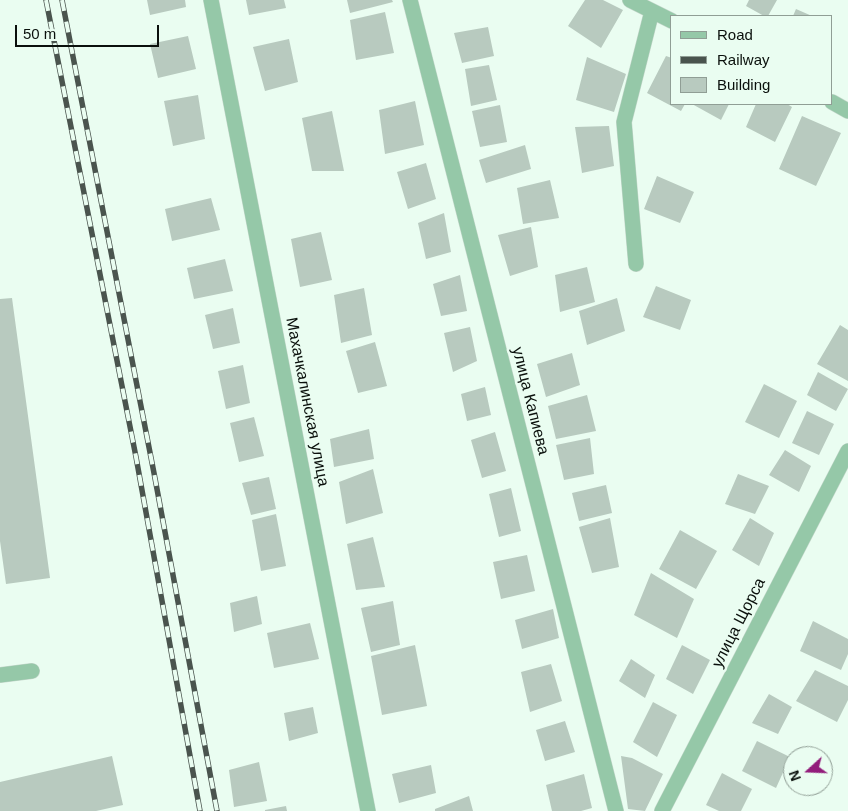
<!DOCTYPE html>
<meta charset="utf-8">
<style>
body{margin:0}
#map{position:relative;width:848px;height:811px;overflow:hidden;background:#eafdf1;font-family:Helvetica,sans-serif}
canvas{display:block}
.legend{position:absolute;left:670px;top:15px;width:162px;height:90px;box-sizing:border-box;background:#eafdf1;border:1px solid #909e95;margin:0;padding:6px 9px;list-style:none;font-size:15px;color:#0a100c}
.legend li{display:flex;align-items:center;gap:10px;height:25px}
.legend b{width:25px;border:1px solid #909e95}
.north{position:absolute;left:783px;top:746px;width:50px;height:50px;box-sizing:border-box;background:#eafdf1;border:1px solid #909e95;border-radius:50%;rotate:250deg;font-size:14px;font-weight:700;line-height:20px;text-align:center;color:#0a100c}
.north::after{content:'';display:block;margin:auto;width:18px;height:22px;background:#921d7b;clip-path:polygon(50% 0,100% 100%,50% 72%,0 100%)}
.scale{position:absolute;left:15px;top:25px;width:144px;height:22px;box-sizing:border-box;border:2px solid #0a100c;border-top:0;padding-left:6px;font-size:15px;line-height:18px;white-space:nowrap;color:#0a100c;-webkit-text-stroke:4px #eafdf1;paint-order:stroke}
</style>
<div id="map">
<canvas width="848" height="811"></canvas>
<ul class="legend">
<li><b style="height:6px;background:#95c8a8"></b>Road</li>
<li><b style="height:6px;background:#4a544e"></b>Railway</li>
<li><b style="height:14px;background:#b8cabf"></b>Building</li>
</ul>
<div class="north">N</div>
<div class="scale">50 m</div>
</div>
<script>
const context = document.querySelector('canvas').getContext('2d');
context.lineJoin = 'round';
function fill(path, color) { context.fillStyle = color; context.fill(path, 'evenodd'); }
function stroke(path, color, width, dash) { context.strokeStyle = color; context.lineWidth = width; context.lineCap = dash ? 'butt' : 'round'; context.setLineDash(dash || []); context.stroke(path); }
function drawText(font, color, halo, rows, align = 'center') {
  context.font = font + ' Helvetica,sans-serif'; context.lineWidth = 5; context.setLineDash([]); context.textBaseline = 'middle'; context.strokeStyle = halo; context.fillStyle = color; for (const [text, x, y, turn = 0] of rows) {
    context.save(); context.translate(x, y); context.rotate((+turn || 0) * Math.PI / 180); context.textAlign = isNaN(turn) ? turn : align; if (halo) context.strokeText(text, 0, 0); context.fillText(text, 0, 0); context.restore();
  }
}
fill(new Path2D(`
 M147,0H185L186,7L150,15Z
 M246,0H284L286,8L249,15Z
 M347,0H392L393,2L350,13Z
 M585,0H603L623,10L601,48L568,26Z
 M749,0H777L768,16H764L746,6Z
 M796,9L812,16H793Z
 M385,12L394,53L356,60L350,20Z
 M488,27L494,56L462,63L454,33Z
 M188,36L196,69L158,78L150,44Z
 M289,39L298,82L265,91L253,47Z
 M666,56L672,58V104H685L681,111L647,93Z
 M587,57L626,74L614,112L576,100Z
 M489,65L497,100L471,106L465,69Z
 M198,95L205,139L173,146L164,101Z
 M415,101L424,145L385,154L379,110Z
 M692,104H729L721,120Z
 M756,104H787L792,107L775,142L746,127Z
 M500,105L507,142L480,147L472,111Z
 M332,111L344,171H312L302,118Z
 M802,116L841,133L816,186L779,169Z
 M609,126L614,166L582,173L575,127Z
 M525,145L531,169L486,183L479,160Z
 M426,163L436,199L408,209L397,172Z
 M657,176L694,192L680,223L644,209Z
 M550,180L559,218L523,224L517,188Z
 M211,198L220,230L172,241L165,209Z
 M444,213L451,252L426,259L418,223Z
 M531,227L538,267L510,276L498,235Z
 M321,232L332,280L300,287L291,239Z
 M225,259L233,291L194,299L187,268Z
 M587,267L595,302L560,312L555,275Z
 M460,275L467,311L441,316L433,284Z
 M656,286L691,300L680,330L643,317Z
 M364,288L372,335L341,343L334,295Z
 M12,298L50,578L6,584L0,541V299Z
 M617,298L625,331L587,345L579,311Z
 M233,308L240,343L213,349L205,315Z
 M840,325L848,330V381L817,364Z
 M470,327L477,361L453,372L444,333Z
 M375,342L387,386L358,393L346,351Z
 M572,353L580,385L546,397L537,364Z
 M243,365L250,403L226,409L218,371Z
 M818,372L848,389L836,411L807,395Z
 M764,384L797,401L779,438L745,422Z
 M485,387L491,415L467,421L461,394Z
 M587,395L596,431L556,439L548,406Z
 M807,411L834,424L819,455L792,443Z
 M254,417L264,456L239,462L230,423Z
 M369,429L374,459L334,467L330,439Z
 M495,432L506,471L482,478L471,440Z
 M590,438L594,474L564,480L556,445Z
 M785,450L811,466L799,492L769,475Z
 M373,469L383,513L346,524L339,482Z
 M738,474L769,486L755,514L725,504Z
 M269,477L276,509L251,515L242,483Z
 M606,485L612,513L579,521L572,493Z
 M511,488L521,531L499,537L489,494Z
 M276,514L286,566L261,571L252,520Z
 M610,518L619,567L592,573L579,527Z
 M750,518L774,533L759,566L732,550Z
 M680,530L717,551L696,589L659,569Z
 M373,537L385,587L356,590L347,544Z
 M527,555L535,591L501,599L493,562Z
 M651,573L694,599L677,638L634,615Z
 M257,596L262,624L234,632L230,603Z
 M393,601L400,645L371,652L361,608Z
 M553,609L559,638L522,649L515,620Z
 M813,621L848,639V654L841,670L800,651Z
 M310,623L319,659L274,668L267,633Z
 M415,645L427,706L382,715L371,656Z
 M682,645L710,660L693,694L666,679Z
 M631,659L655,675L645,698L619,681Z
 M551,664L562,701L530,712L521,672Z
 M815,670L848,686V700L837,722L796,701Z
 M769,694L792,707L778,734L752,723Z
 M653,702L677,715L657,757L633,742Z
 M313,707L318,733L289,741L284,713Z
 M565,721L575,752L545,761L536,730Z
 M757,741L790,757L776,788L742,771Z
 M112,756L123,805L96,811H0V782Z
 M621,756L632,758L663,774L645,811L628,809Z
 M259,762L267,801L234,807L229,770Z
 M431,765L436,793L399,803L392,774Z
 M722,773L752,789L741,811H719L706,805Z
 M584,774L592,808L581,811H552L546,785Z
 M469,796L473,811H435V809Z
 M286,806L287,811H265V810Z`), '#b8cabf');
const street = new Path2D(`
 M211,0L368,811
 M410,0L616,811
 M630,0L672,21
 M832,102L848,111
 M636,264L624,122L652,11
 M0,675L32,671
 M662,811L848,451`);
stroke(street, '#c6d7cc', 16);
stroke(street, '#95c8a8', 15);
const rail = new Path2D(`
 M46,0L136,457L200,811
 M62,0L154,473L217,811`);
stroke(rail, '#4a544e', 5.5);
stroke(rail, '#eafdf1', 4, [11]);
drawText('16px', '#0a100c', '#eafdf1', [
 ["улица Капиева",530,401,76],
 ["Махачкалинская улица",307,402,79],
 ["улица Щорса",739,623,-63]
]);
</script>
